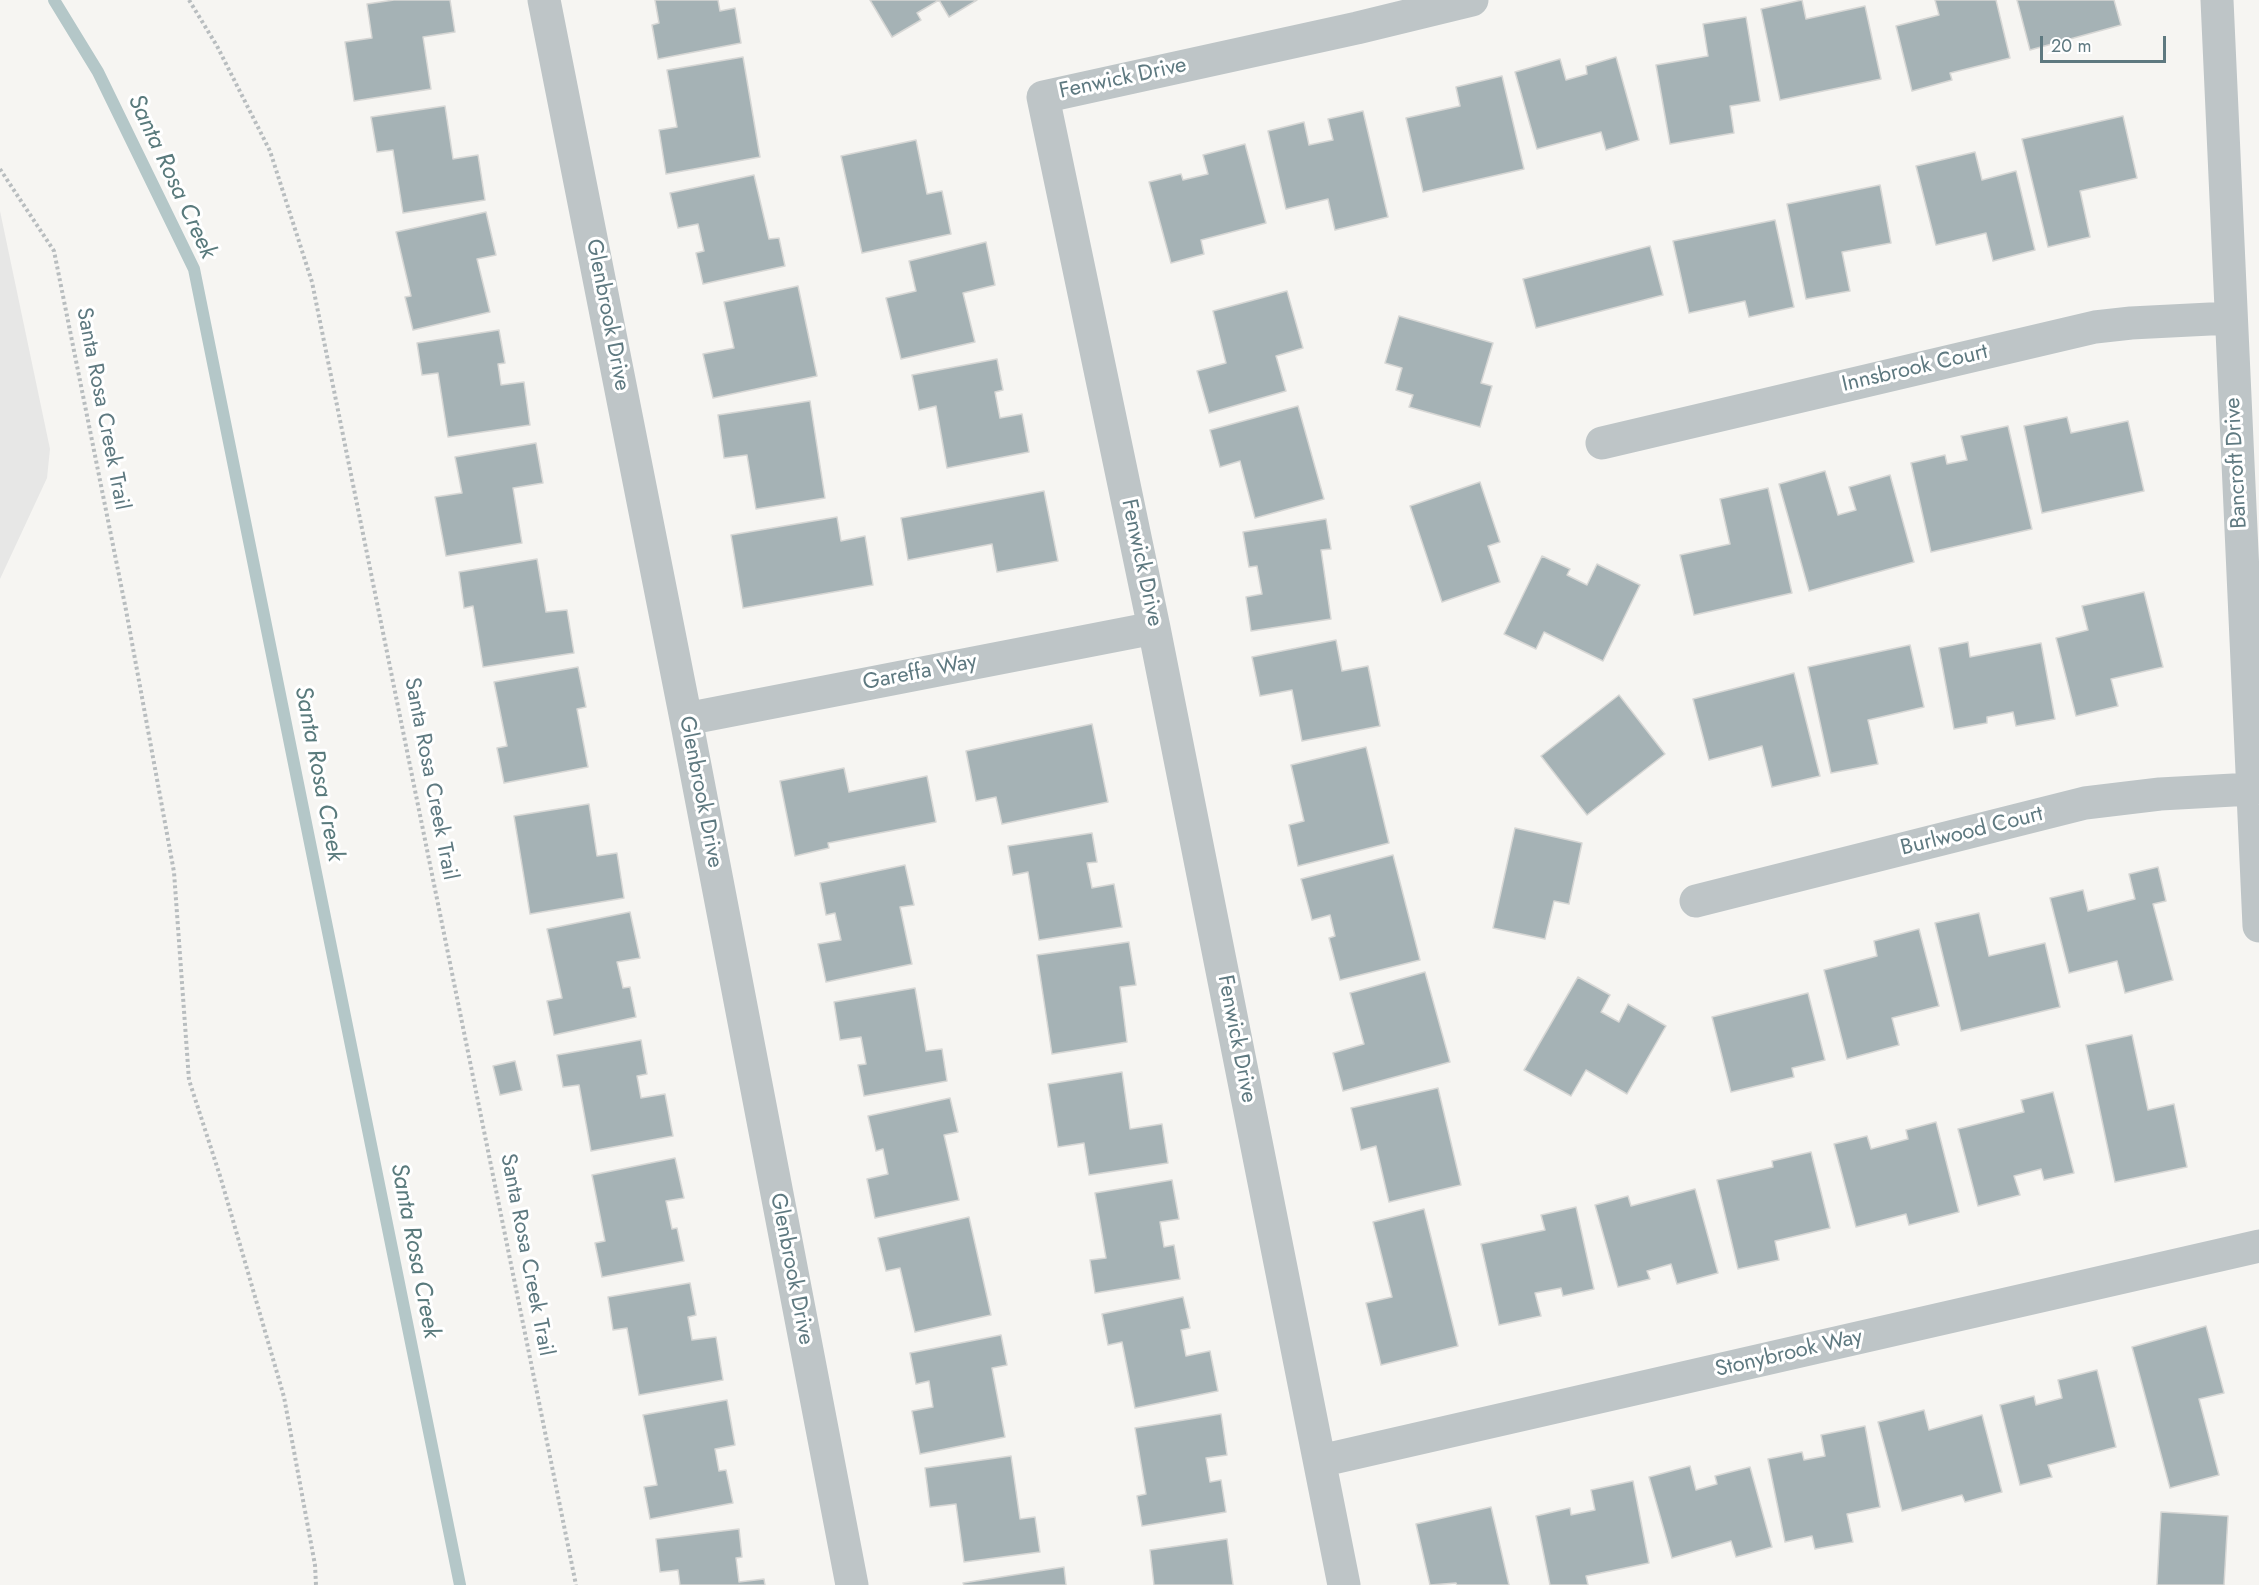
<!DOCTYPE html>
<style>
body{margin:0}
#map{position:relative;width:2259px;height:1585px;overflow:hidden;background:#f6f5f2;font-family:Jost,sans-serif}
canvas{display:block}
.scale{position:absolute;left:2040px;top:36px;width:126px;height:27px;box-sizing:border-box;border:3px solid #5e7980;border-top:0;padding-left:8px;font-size:18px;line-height:21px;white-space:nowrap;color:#5e7980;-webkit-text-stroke:4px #fff;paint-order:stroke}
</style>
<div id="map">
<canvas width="2259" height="1585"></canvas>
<div class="scale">20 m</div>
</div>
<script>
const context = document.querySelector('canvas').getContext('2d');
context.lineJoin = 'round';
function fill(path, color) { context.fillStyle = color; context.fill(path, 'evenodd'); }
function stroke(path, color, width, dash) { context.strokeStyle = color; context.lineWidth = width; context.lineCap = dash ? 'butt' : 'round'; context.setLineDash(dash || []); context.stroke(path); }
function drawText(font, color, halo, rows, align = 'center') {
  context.font = font + ' Jost,sans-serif'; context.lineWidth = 6; context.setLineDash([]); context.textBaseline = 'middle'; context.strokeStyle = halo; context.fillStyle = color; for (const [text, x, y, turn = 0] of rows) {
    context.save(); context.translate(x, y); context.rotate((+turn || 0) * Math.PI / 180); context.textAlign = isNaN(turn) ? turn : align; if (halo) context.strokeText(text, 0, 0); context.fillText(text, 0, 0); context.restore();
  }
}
fill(new Path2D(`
 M0,211L50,449L47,478L0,579Z`), '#e7e7e6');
stroke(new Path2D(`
 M54,0L98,72L194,269L460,1585`), '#b4c7c8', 12);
const building = new Path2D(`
 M394,0H450L455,32L423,37L431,89L354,101L345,42L372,38L367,4Z
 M655,0H718L720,11L735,8L741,43L658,59L652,25L659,23Z
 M870,0H977L949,17L939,0L917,13L921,20L892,37Z
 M1802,0L1806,19L1865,6L1881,79L1780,100L1761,9Z
 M1935,0H1996L2010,58L1950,73L1952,80L1912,91L1896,26L1939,15Z
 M2017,0H2114L2121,25L2030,50Z
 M1746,17L1760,101L1730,106L1734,133L1670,144L1656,65L1708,56L1703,24Z
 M743,57L760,157L666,174L659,130L677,127L667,70Z
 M1616,57L1639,140L1606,150L1601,132L1537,149L1515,72L1560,59L1566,80L1587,74L1586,66Z
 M1502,76L1524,169L1423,192L1406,118L1460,106L1456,87Z
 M445,106L453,159L478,155L485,200L403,213L393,150L377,152L371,117Z
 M1363,111L1388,217L1335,230L1328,199L1286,209L1268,131L1304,122L1309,145L1333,140L1328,119Z
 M2123,116L2137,178L2080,191L2090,237L2048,247L2022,139Z
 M916,140L927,194L942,191L951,234L862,253L841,156Z
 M1245,144L1266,223L1201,240L1204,254L1171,263L1149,182L1181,174L1183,180L1208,174L1203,155Z
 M1975,152L1982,180L2016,171L2035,250L1993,261L1986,233L1936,245L1916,166Z
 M754,175L769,239L779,238L785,266L703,284L696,253L704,251L698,224L678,228L670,193Z
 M1880,185L1891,243L1842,252L1850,291L1806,299L1787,204Z
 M486,212L496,255L477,259L490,312L413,330L405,297L411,296L396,232Z
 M1775,220L1794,307L1749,317L1745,301L1689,313L1673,241Z
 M986,242L995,285L963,293L975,342L901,359L886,298L916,291L909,261Z
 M1650,246L1663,295L1536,328L1523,279Z
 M798,286L817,376L713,398L703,354L734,348L724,302Z
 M1287,291L1303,348L1276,356L1286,391L1209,413L1197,371L1226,363L1213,311Z
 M1399,316L1493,343L1481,383L1492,386L1480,427L1409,407L1413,395L1396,390L1402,368L1385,363Z
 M499,330L505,363L498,364L501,385L524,382L530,425L448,437L438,373L422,375L417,343Z
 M997,359L1003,390L995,392L1000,418L1022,414L1029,452L947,468L936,406L919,410L912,375Z
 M810,401L825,498L756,509L747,455L724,458L718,415Z
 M1298,406L1324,499L1255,518L1240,461L1220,467L1210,430Z
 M2067,417L2071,433L2128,421L2144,491L2042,513L2024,426Z
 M2008,426L2032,529L1931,552L1911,463L1945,455L1947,464L1967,460L1961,436Z
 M536,443L543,483L513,488L522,543L446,556L435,497L462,493L455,457Z
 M1825,471L1838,515L1856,510L1849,487L1890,475L1914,562L1809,591L1779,484Z
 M1480,482L1500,542L1488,546L1500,582L1442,602L1410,506Z
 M1768,488L1792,593L1694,615L1680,555L1730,544L1720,499Z
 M1044,491L1058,561L997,572L992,544L908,560L901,518Z
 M837,517L841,541L865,536L873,585L743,608L731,535Z
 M1326,519L1331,549L1321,550L1331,619L1251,631L1246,597L1262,594L1257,566L1249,567L1243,532Z
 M1542,556L1570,569L1567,575L1587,585L1597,564L1640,585L1603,661L1544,632L1536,649L1504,634Z
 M537,559L546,612L567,610L574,653L483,667L473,606L464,608L459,572Z
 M2144,592L2163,667L2111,679L2118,706L2076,716L2056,638L2088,630L2082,606Z
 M1336,640L1342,671L1368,666L1380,726L1302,741L1292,690L1260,696L1252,657Z
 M1968,642L1970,657L2041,643L2055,719L2016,726L2013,712L1987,717V723L1954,729L1939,648Z
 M1910,645L1924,707L1868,720L1878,764L1831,773L1808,667Z
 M578,667L586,707L577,709L588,767L504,783L497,748L507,746L494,682Z
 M1794,673L1820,776L1772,787L1762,746L1709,760L1693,699Z
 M1619,695L1665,754L1587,815L1541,756Z
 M1092,724L1108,802L1002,824L996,797L976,801L966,751Z
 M1366,747L1389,843L1298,866L1289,825L1304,821L1291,765Z
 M844,768L849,792L927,776L936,822L828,843L829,848L795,856L780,781Z
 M589,804L597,856L617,853L624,898L530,914L514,816Z
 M1515,828L1582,843L1569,904L1554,901L1545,939L1493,928Z
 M1092,833L1097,862L1087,863L1092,888L1114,884L1122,927L1039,940L1028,872L1013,875L1008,846Z
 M1393,855L1420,960L1340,980L1329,938L1335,936L1330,915L1312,920L1301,879Z
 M905,865L914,905L900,907L912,964L826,982L818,944L841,940L835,913L826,915L820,883Z
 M2158,867L2166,901L2153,904L2173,980L2125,993L2117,961L2069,973L2050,898L2083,890L2088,911L2135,899L2129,874Z
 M630,912L640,958L617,962L623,988L630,987L636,1017L554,1035L547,1001L562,998L547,929Z
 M1979,913L1989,956L2045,943L2060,1007L1961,1031L1935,923Z
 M1919,929L1939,1006L1892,1018L1899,1045L1847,1059L1824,970L1877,956L1874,941Z
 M1129,942L1136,985L1120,987L1127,1042L1052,1054L1037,955Z
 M1425,972L1450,1062L1343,1091L1333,1053L1364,1044L1350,993Z
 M1578,977L1610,995L1601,1012L1619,1022L1628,1004L1666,1026L1627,1094L1586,1070L1571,1096L1524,1070Z
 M915,988L926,1051L942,1049L947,1081L864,1096L858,1065L866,1064L861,1037L840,1040L834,1002Z
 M1808,993L1825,1060L1792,1068L1794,1077L1731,1092L1712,1017Z
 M2132,1035L2148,1110L2174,1104L2187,1167L2115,1182L2086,1045Z
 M641,1040L647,1074L637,1076L641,1098L665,1094L673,1136L591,1151L579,1085L563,1087L557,1055Z
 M515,1061L522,1090L500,1095L493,1066Z
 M1122,1072L1130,1129L1162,1124L1168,1163L1089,1175L1084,1143L1058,1147L1048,1084Z
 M1438,1088L1461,1185L1389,1202L1376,1146L1361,1150L1351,1108Z
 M2053,1092L2074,1173L2044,1180L2041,1169L2014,1176L2020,1195L1978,1206L1958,1129L2024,1112L2021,1100Z
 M950,1098L958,1132L944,1135L959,1200L875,1218L867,1179L888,1174L883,1149L876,1151L868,1116Z
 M1936,1122L1959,1212L1909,1225L1906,1214L1856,1227L1834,1144L1867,1136L1871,1149L1908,1139L1906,1130Z
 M1811,1152L1830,1228L1775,1241L1779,1260L1738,1269L1717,1180L1773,1167L1772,1161Z
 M675,1158L684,1198L666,1201L672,1229L677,1228L684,1261L602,1277L595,1243L605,1241L592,1175Z
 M1172,1180L1179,1219L1160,1222L1164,1247L1174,1245L1180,1279L1095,1293L1090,1260L1106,1258L1095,1193Z
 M1695,1189L1718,1273L1677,1284L1671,1264L1647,1271L1650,1279L1618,1287L1595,1205L1628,1196L1631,1206Z
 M1576,1207L1594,1289L1563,1296L1561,1288L1535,1293L1541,1316L1499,1325L1481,1244L1545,1230L1541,1215Z
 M1424,1209L1458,1346L1381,1365L1366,1303L1392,1297L1373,1222Z
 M969,1217L991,1315L915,1332L900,1268L886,1271L878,1238Z
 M690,1283L696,1315L688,1317L692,1340L716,1337L723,1380L639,1395L627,1328L613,1330L608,1297Z
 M1183,1297L1190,1328L1181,1330L1186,1356L1210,1351L1218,1391L1135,1408L1122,1342L1108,1345L1102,1314Z
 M2206,1326L2224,1393L2199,1399L2219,1475L2170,1488L2132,1347Z
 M1001,1335L1007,1365L992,1368L1005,1437L920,1454L912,1411L933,1407L929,1381L916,1384L910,1353Z
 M2097,1370L2116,1447L2048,1465L2052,1477L2020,1485L2000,1405L2034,1396L2036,1405L2062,1398L2058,1380Z
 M727,1400L735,1445L715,1449L719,1471L726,1470L733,1503L650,1519L644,1487L657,1485L643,1415Z
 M1924,1410L1929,1430L1982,1415L2002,1492L1965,1502L1962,1495L1902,1511L1878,1422Z
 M1221,1414L1227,1455L1206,1458L1210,1482L1221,1480L1226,1512L1142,1526L1137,1496L1146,1494L1135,1428Z
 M1865,1426L1880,1507L1847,1514L1853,1542L1815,1549L1812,1536L1785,1542L1768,1459L1802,1452L1804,1460L1825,1456L1821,1435Z
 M1011,1456L1020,1519L1035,1517L1040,1552L964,1562L956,1504L930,1507L925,1468Z
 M1690,1466L1696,1490L1717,1484L1715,1476L1750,1467L1772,1547L1736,1557L1731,1541L1672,1558L1649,1477Z
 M1633,1481L1649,1563L1586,1576L1588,1585H1550L1536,1516L1570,1508L1571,1515L1595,1510L1591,1490Z
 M1491,1507L1509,1585H1457L1456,1583L1430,1585L1416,1524Z
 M2161,1512L2228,1516L2224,1585H2157Z
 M739,1529L742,1557L736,1558L739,1582L764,1579L765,1585H680L678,1570L660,1572L656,1539Z
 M1227,1539L1233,1585H1154L1150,1550Z
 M1064,1567L1066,1585H964L963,1583Z`);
fill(building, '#a5b2b5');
stroke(building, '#d7d7d5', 1.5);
stroke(new Path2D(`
 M189,0L217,46L270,151L312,282L576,1585
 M0,169L54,251L126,610L174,872L189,1080L221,1179L284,1397L315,1565L316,1585`), '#b8bdbf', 4, [3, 3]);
stroke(new Path2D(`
 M544,0L686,719L852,1585
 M2217,0L2259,926
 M1602,443L2095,327L2131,323L2230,318
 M686,719L1154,628
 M1696,901L2085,803L2160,794L2252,789
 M1320,1461L2259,1246
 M1344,1585L1154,628L1043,97L1357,28L1472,0`), '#bec5c7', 33);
drawText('22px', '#5e7980', '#fff', [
 ["Fenwick Drive",1123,79,-12],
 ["Glenbrook Drive",607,315,79],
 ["Innsbrook Court",1915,369,-13],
 ["Santa Rosa Creek Trail",102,409,79],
 ["Bancroft Drive",2237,463,-93],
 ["Fenwick Drive",1141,563,78],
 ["Gareffa Way",920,673,-11],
 ["Santa Rosa Creek Trail",430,779,79],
 ["Glenbrook Drive",700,792,79],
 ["Burlwood Court",1972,832,-14],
 ["Fenwick Drive",1236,1039,79],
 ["Santa Rosa Creek Trail",526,1255,79],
 ["Glenbrook Drive",791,1269,79],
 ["Stonybrook Way",1789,1354,-13]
]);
drawText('italic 24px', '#597a7c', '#fff', [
 ["Santa Rosa Creek",171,177,65],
 ["Santa Rosa Creek",318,774,79],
 ["Santa Rosa Creek",414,1251,79]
]);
</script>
